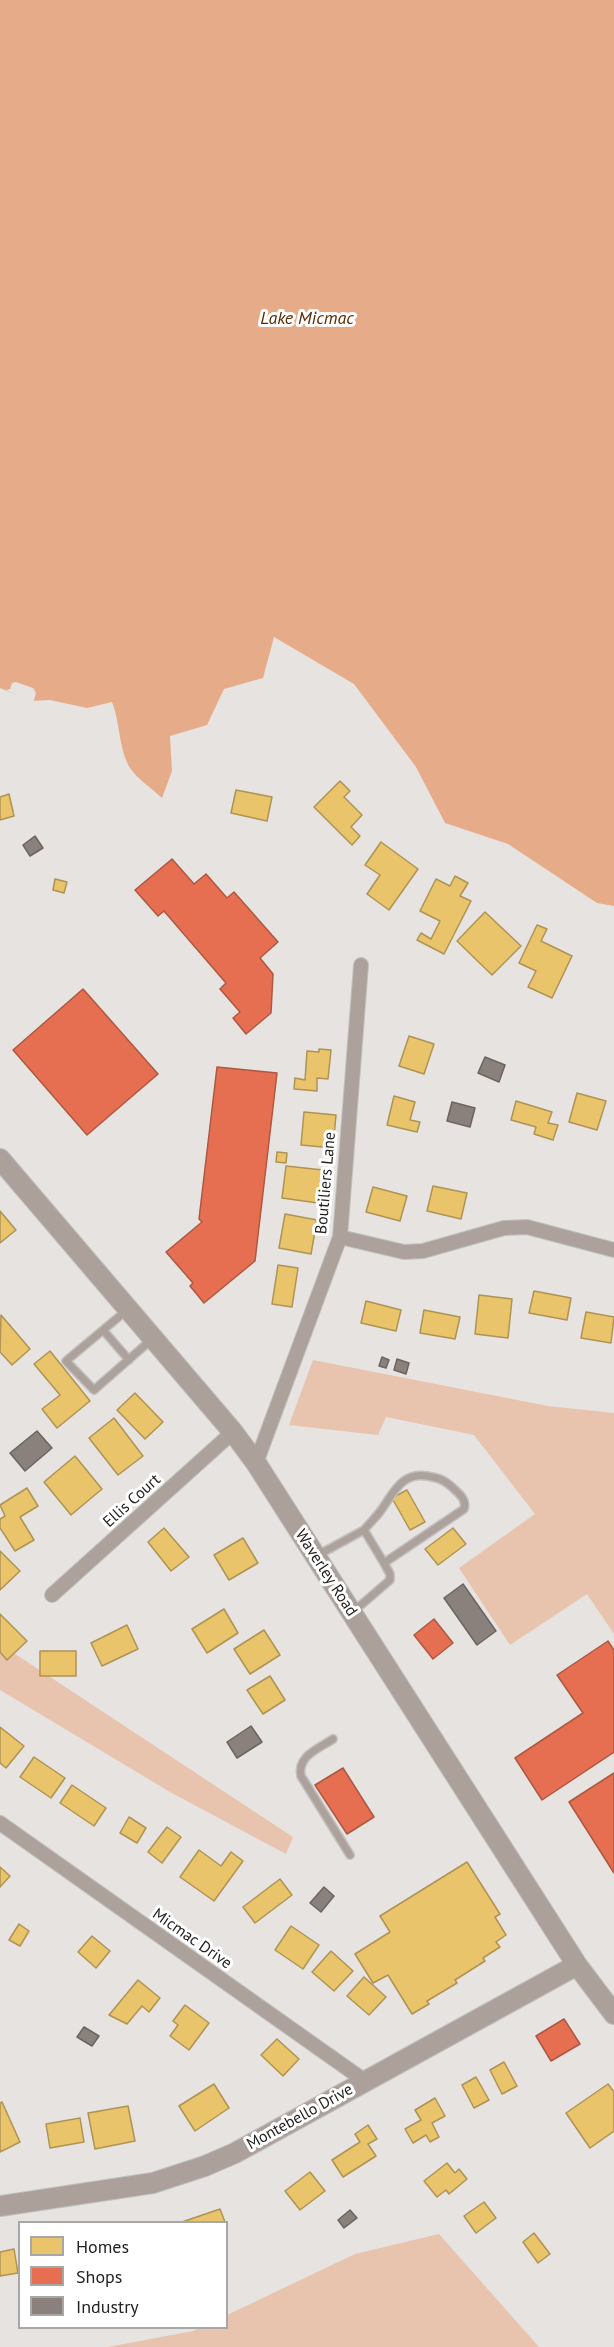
<!DOCTYPE html>
<style>
body{margin:0}
#map{position:relative;width:614px;height:2347px;overflow:hidden;background:#e6e3e1;font-family:"PT Sans",sans-serif}
canvas{display:block}
.legend{position:absolute;left:18px;top:2221px;width:210px;height:108px;box-sizing:border-box;background:#fff;border:2px solid #a7a7a6;margin:0;padding:8px 10px;list-style:none;font-size:18px;color:#242220}
.legend li{display:flex;align-items:center;gap:12px;height:30px}
.legend b{width:30px;border:2px solid #a7a7a6}
</style>
<div id="map">
<canvas width="614" height="2347"></canvas>
<ul class="legend">
<li><b style="height:16px;background:#e9c46a"></b>Homes</li>
<li><b style="height:16px;background:#e76f51"></b>Shops</li>
<li><b style="height:16px;background:#8a817c"></b>Industry</li>
</ul>
</div>
<script>
const context = document.querySelector('canvas').getContext('2d');
context.lineJoin = 'round';
function fill(path, color) { context.fillStyle = color; context.fill(path, 'evenodd'); }
function stroke(path, color, width, dash) { context.strokeStyle = color; context.lineWidth = width; context.lineCap = dash ? 'butt' : 'round'; context.setLineDash(dash || []); context.stroke(path); }
function drawText(font, color, halo, rows, align = 'center') {
  context.font = font + ' "PT Sans",sans-serif'; context.lineWidth = 6; context.setLineDash([]); context.textBaseline = 'middle'; context.strokeStyle = halo; context.fillStyle = color; for (const [text, x, y, turn = 0] of rows) {
    context.save(); context.translate(x, y); context.rotate((+turn || 0) * Math.PI / 180); context.textAlign = isNaN(turn) ? turn : align; if (halo) context.strokeText(text, 0, 0); context.fillText(text, 0, 0); context.restore();
  }
}
fill(new Path2D(`
 M313,1360L548,1406L614,1413V1634L587,1594L510,1645L459,1568L535,1514L474,1435L386,1417L378,1435L289,1425Z
 M0,1644L293,1837L286,1854L170,1792L0,1690Z
 M439,2234L539,2347H108L193,2331L200,2328H226L227,2315L355,2254Z`), '#e8c3ad');
fill(new Path2D(`
 M0,0H614V906L597,903L508,844L445,823L416,767L354,684L274,637L263,678L224,689L207,725L170,736L172,771L162,798C153,789 140,781 133,772C118,753 121,724 112,702L87,708L50,700L31,701L0,688Z`), '#e6ac89');
fill(new Path2D(`
 M16,682L33,688L36,693L33,703L6,690L10,689L12,683Z`), '#e6e3e1');
const homes = new Path2D(`
 M340,781L350,791L344,797L362,815L351,827L360,836L352,845L314,807Z
 M236,790L272,797L267,821L231,813Z
 M9,794L14,816L0,820V797Z
 M381,842L418,869L389,910L367,894L380,875L365,865Z
 M455,876L468,883L460,896L471,901L444,954L417,940L421,933L431,939L440,921L420,911L436,879L450,886Z
 M55,879L67,882L64,893L53,890Z
 M485,912L521,946L492,975L457,941Z
 M537,925L547,929L541,941L572,956L552,998L528,987L536,971L519,963Z
 M409,1036L434,1044L424,1074L399,1066Z
 M319,1049L331,1050L328,1079L317,1078V1091L294,1089L295,1078L305,1080L307,1051L319,1052Z
 M577,1093L606,1101L597,1130L569,1122Z
 M394,1096L415,1102L410,1120L420,1122L417,1132L387,1125Z
 M516,1101L552,1112L548,1123L558,1125L553,1140L534,1134L536,1127L511,1120Z
 M304,1112L336,1115L333,1148L301,1145Z
 M277,1152L287,1153L286,1163L276,1162Z
 M286,1166L323,1170L318,1203L282,1198Z
 M433,1186L467,1193L461,1219L427,1211Z
 M373,1187L407,1196L400,1221L366,1212Z
 M0,1211L16,1230L0,1243Z
 M285,1214L317,1220L311,1254L279,1248Z
 M278,1265L298,1268L292,1307L272,1304Z
 M534,1291L571,1298L567,1320L529,1313Z
 M479,1295L512,1299L508,1338L475,1334Z
 M366,1301L401,1310L396,1331L361,1323Z
 M424,1310L460,1317L455,1339L420,1333Z
 M586,1312L614,1317L611,1343L581,1338Z
 M1,1315L30,1349L12,1365L0,1352Z
 M50,1351L90,1401L57,1428L42,1409L60,1395L34,1364Z
 M135,1393L163,1422L145,1439L117,1410Z
 M114,1418L143,1456L118,1475L89,1438Z
 M75,1456L102,1489L71,1515L44,1482Z
 M27,1488L38,1506L20,1517L34,1540L15,1551L0,1528V1519L5,1516L0,1505Z
 M407,1490L425,1522L410,1530L392,1498Z
 M164,1528L189,1557L171,1571L148,1542Z
 M453,1528L466,1544L438,1565L425,1549Z
 M243,1538L258,1563L229,1580L214,1555Z
 M0,1551L20,1571L0,1590Z
 M224,1609L238,1633L207,1653L192,1629Z
 M0,1614L27,1641L7,1660L0,1652Z
 M127,1625L138,1649L102,1666L91,1643Z
 M264,1630L280,1655L250,1674L234,1649Z
 M40,1651H76V1676H40Z
 M270,1676L285,1700L263,1714L247,1690Z
 M0,1727L24,1746L6,1768L0,1763Z
 M34,1757L65,1778L51,1798L20,1777Z
 M72,1785L106,1808L94,1826L60,1803Z
 M129,1817L146,1828L137,1843L120,1833Z
 M167,1827L181,1837L162,1863L148,1852Z
 M199,1850L221,1866L231,1852L243,1861L214,1901L180,1877Z
 M467,1862L500,1914L495,1917L506,1935L496,1942L500,1947L483,1958L485,1961L455,1980L457,1983L427,2001L429,2004L412,2014L388,1975L373,1983L355,1954L390,1932L380,1916Z
 M0,1867L10,1876L0,1887Z
 M280,1879L292,1895L255,1923L243,1907Z
 M19,1924L29,1931L20,1946L9,1940Z
 M291,1926L319,1945L303,1969L275,1950Z
 M92,1936L110,1951L96,1968L78,1952Z
 M331,1951L353,1971L334,1991L312,1972Z
 M364,1977L386,1997L369,2015L347,1996Z
 M138,1980L160,1998L149,2012L142,2006L127,2024L109,2015Z
 M185,2005L209,2023L189,2050L170,2036L178,2025L173,2021Z
 M277,2039L299,2059L283,2076L261,2055Z
 M504,2062L517,2086L502,2094L490,2070Z
 M476,2077L489,2100L474,2108L462,2085Z
 M214,2084L229,2108L195,2131L179,2106Z
 M608,2084L614,2092V2131L590,2148L566,2113Z
 M435,2098L445,2116L432,2123L439,2137L430,2142L426,2135L413,2143L405,2129L421,2120L415,2110Z
 M2,2102L20,2142L0,2152V2103Z
 M128,2106L135,2141L95,2149L88,2113Z
 M80,2118L84,2142L50,2148L46,2124Z
 M368,2125L377,2139L368,2144L376,2156L343,2177L332,2160L360,2142L355,2134Z
 M447,2163L455,2173L459,2169L467,2179L449,2194L446,2190L437,2197L424,2181Z
 M310,2172L325,2191L300,2210L285,2191Z
 M484,2202L496,2218L476,2233L464,2216Z
 M220,2209L225,2222H182Z
 M534,2233L550,2254L538,2263L523,2242Z
 M14,2249L18,2273L0,2276V2252Z`);
fill(homes, '#e9c46a');
stroke(homes, '#ae9354', 1.5);
const shops = new Path2D(`
 M172,859L194,884L206,874L227,898L234,892L278,942L260,958L273,974L271,1013L246,1034L233,1018L240,1012L220,989L226,983L164,911L158,916L135,890Z
 M83,989L158,1074L87,1135L13,1050Z
 M217,1067L277,1073L255,1261L204,1303L190,1286L193,1283L166,1252L202,1222L199,1219Z
 M434,1619L453,1643L433,1659L414,1635Z
 M608,1641L614,1650V1752L542,1800L515,1758L583,1713L557,1675Z
 M343,1768L374,1817L347,1834L315,1785Z
 M614,1773V1873L569,1802Z
 M564,2019L580,2044L551,2061L536,2036Z`);
fill(shops, '#e76f51');
stroke(shops, '#ac5842', 1.5);
const industry = new Path2D(`
 M35,836L43,848L30,856L23,845Z
 M485,1057L505,1065L499,1082L478,1073Z
 M452,1102L475,1108L470,1127L447,1121Z
 M382,1357L389,1360L386,1368L379,1366Z
 M397,1359L409,1363L406,1374L394,1370Z
 M37,1431L52,1448L25,1471L10,1453Z
 M463,1584L496,1631L477,1645L444,1598Z
 M251,1726L262,1742L237,1758L227,1742Z
 M324,1887L334,1896L321,1912L310,1903Z
 M84,2027L99,2036L92,2046L77,2037Z
 M350,2210L357,2218L344,2228L338,2220Z`);
fill(industry, '#8a817c');
stroke(industry, '#6b6460', 1.5);
const lane = new Path2D(`
 M127,1310L66,1361L94,1390L151,1340
 M103,1330L129,1360
 M318,1555L364,1530L384,1563
 M354,1611L390,1580V1574L384,1563L464,1509C467,1499 459,1494 452,1487C443,1479 438,1478 427,1476C400,1472 393,1495 379,1513C374,1519 369,1524 364,1530
 M333,1739C318,1749 297,1756 301,1776L350,1855`);
const street = new Path2D(`
 M340,1237L404,1252L423,1251L504,1228L527,1227L614,1250
 M256,1463L340,1237L361,965
 M52,1595L233,1432
 M0,1823L365,2081`);
const secondary = new Path2D(`
 M0,1159L233,1432L256,1463L577,1965L614,2014
 M0,2206L153,2183L205,2166L235,2153L577,1965`);
stroke(lane, '#c2c0bf', 10);
stroke(street, '#c2c0bf', 16);
stroke(secondary, '#c2c0bf', 22);
stroke(lane, '#aca29b', 7);
stroke(street, '#aca29b', 14);
stroke(secondary, '#aba19a', 20);
drawText('16px', '#242220', '#fff', [
 ["Boutiliers Lane",326,1183,-85],
 ["Ellis Court",132,1501,-42],
 ["Waverley Road",326,1573,57],
 ["Micmac Drive",192,1939,35],
 ["Montebello Drive",300,2117,-29]
]);
drawText('italic 18px', '#5c2900', '#fff', [
 ["Lake Micmac",307,319]
]);
</script>
